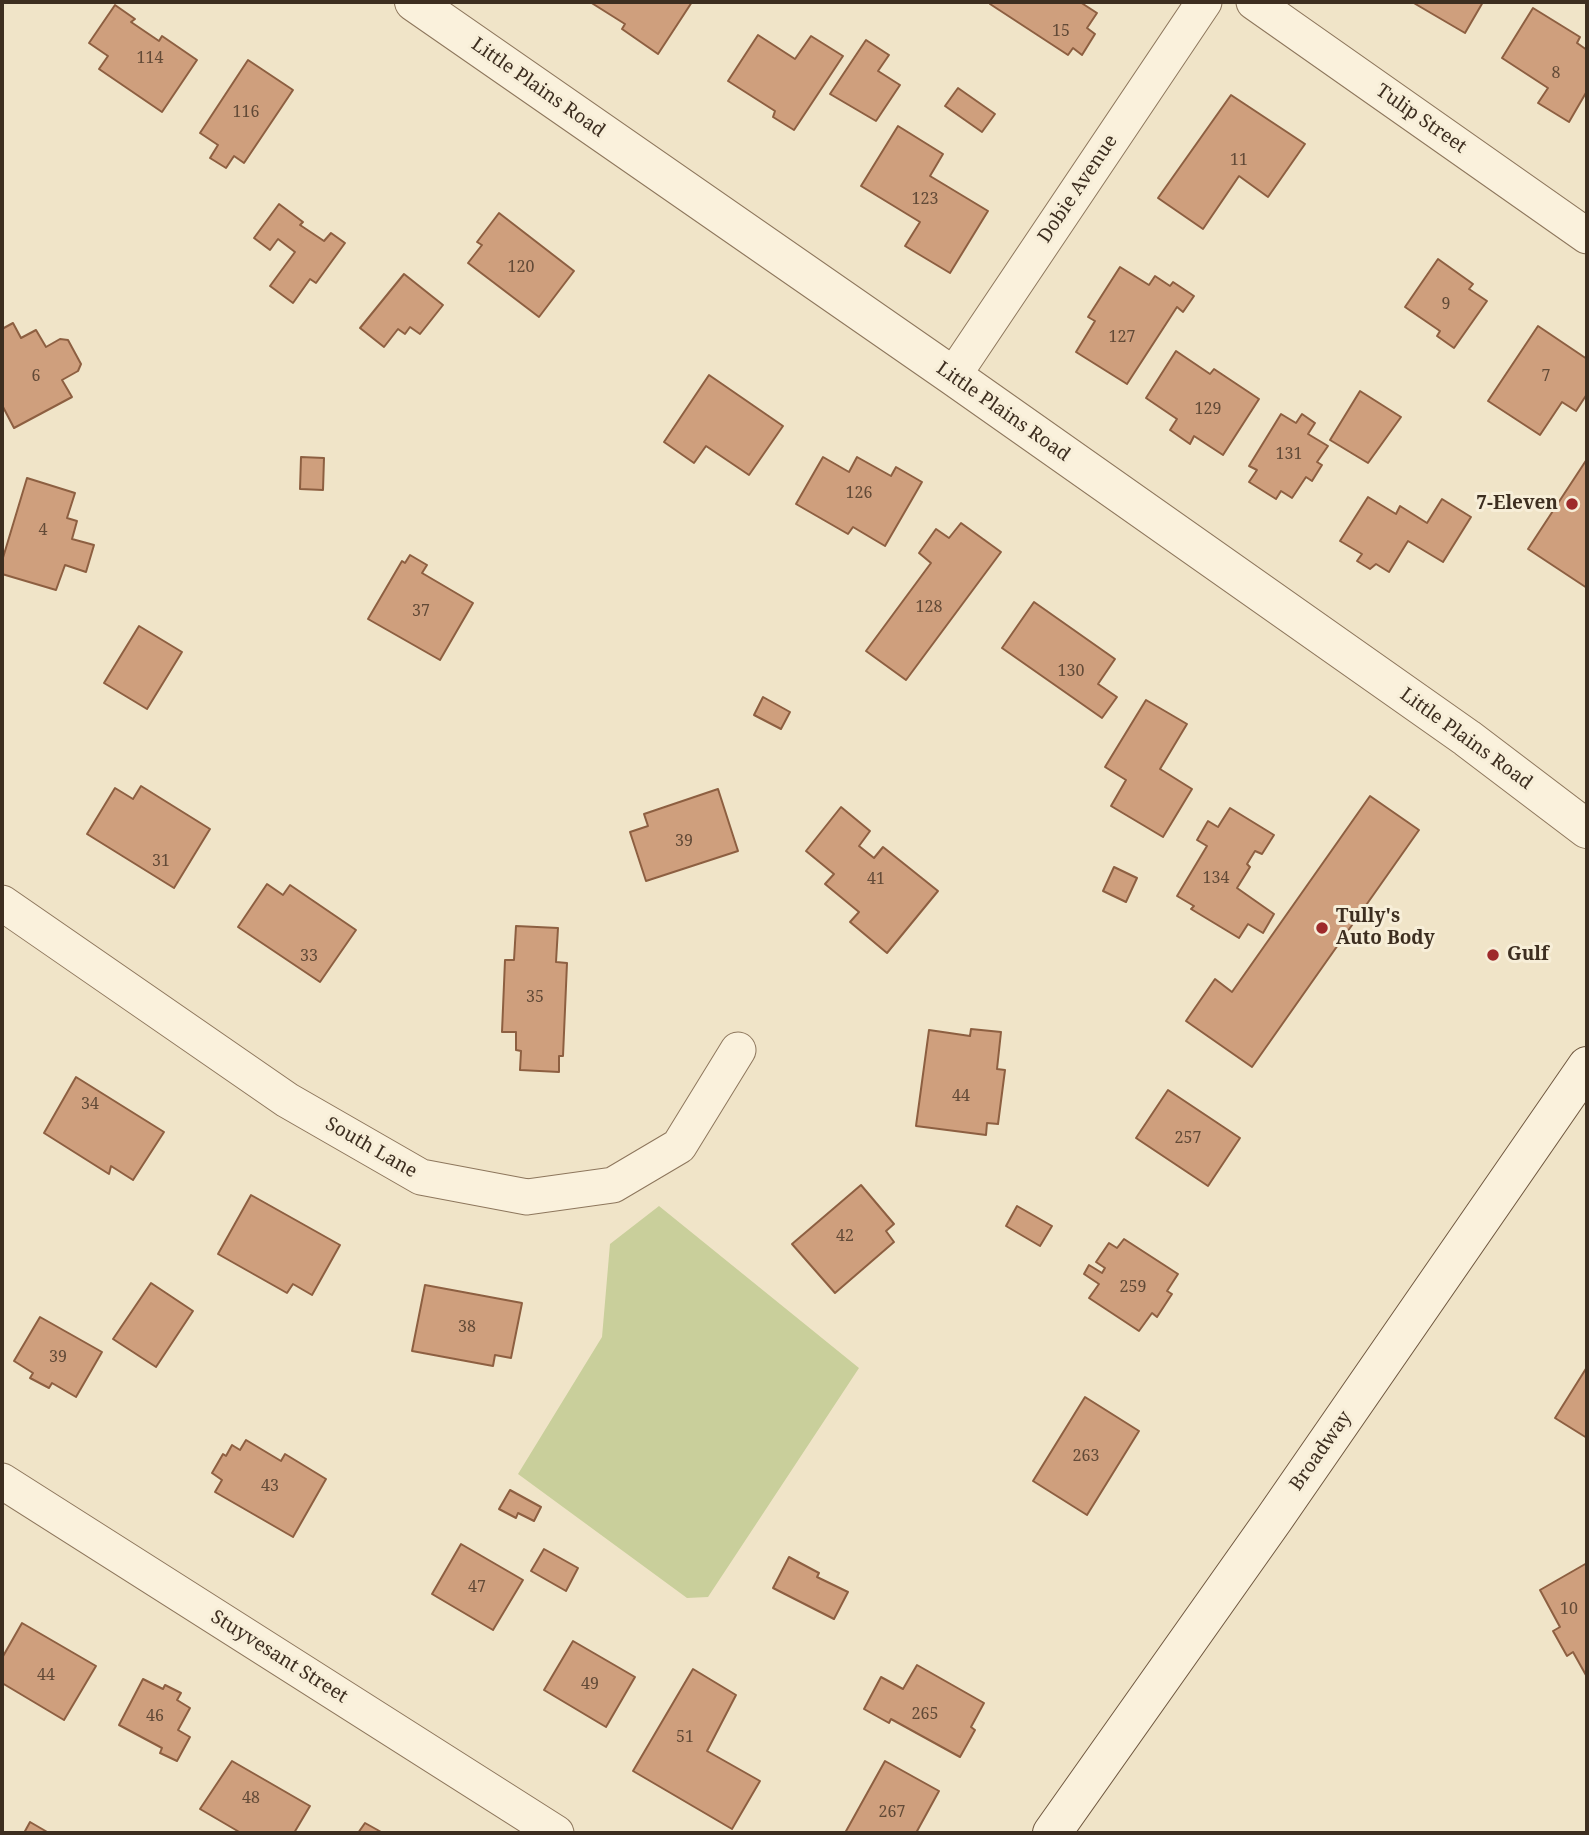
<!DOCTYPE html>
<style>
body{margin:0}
#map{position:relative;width:1589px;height:1835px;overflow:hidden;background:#f0e4c8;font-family:"Noto Serif",serif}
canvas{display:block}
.frame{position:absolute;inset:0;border:4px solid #3d2e20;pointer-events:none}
</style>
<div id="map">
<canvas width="1589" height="1835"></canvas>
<div class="frame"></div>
</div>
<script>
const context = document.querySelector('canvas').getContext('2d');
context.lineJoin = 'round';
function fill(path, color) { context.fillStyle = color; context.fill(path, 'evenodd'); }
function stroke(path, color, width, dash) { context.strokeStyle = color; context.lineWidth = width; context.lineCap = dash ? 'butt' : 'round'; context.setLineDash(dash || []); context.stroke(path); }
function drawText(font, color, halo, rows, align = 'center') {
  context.font = font + ' "Noto Serif",serif'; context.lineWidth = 6; context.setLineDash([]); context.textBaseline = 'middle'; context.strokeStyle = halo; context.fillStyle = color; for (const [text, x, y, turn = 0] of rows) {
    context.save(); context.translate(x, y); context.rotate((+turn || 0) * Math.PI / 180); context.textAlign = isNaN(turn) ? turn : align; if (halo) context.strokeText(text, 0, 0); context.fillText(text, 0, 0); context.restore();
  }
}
fill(new Path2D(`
 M659,1206L859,1368L708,1597L687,1598L518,1474L602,1337L610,1244Z`), '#c9cf9b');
const building = new Path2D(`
 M590,2H692L658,54L622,29L625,24Z
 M992,2H1080L1097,13L1087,28L1095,34L1082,55L1073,48L1068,55L990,4Z
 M1412,2H1483L1465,33Z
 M115,5L135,19L131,22L159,41L162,36L197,60L162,112L99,69L108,56L89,43Z
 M1533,8L1580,37L1577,43L1587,50V91L1569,122L1538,103L1548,88L1502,58Z
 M758,35L795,59L811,36L843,56L794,130L773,117L775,111L728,81Z
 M866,40L889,55L878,71L900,85L876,121L830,94Z
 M248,60L293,90L244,163L234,156L226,168L210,158L218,145L200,133Z
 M958,88L995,114L982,132L945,106Z
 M1231,95L1305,144L1268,197L1239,176L1203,229L1158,198Z
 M898,126L943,154L930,176L988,211L950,273L905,246L920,222L861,186Z
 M279,204L303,222L300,225L324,241L331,233L345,243L316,283L310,279L293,303L270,286L295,252L278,239L270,250L254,238Z
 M499,213L574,271L539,317L468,263L482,245L477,242Z
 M1438,259L1473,284L1469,289L1487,301L1454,348L1437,336L1440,331L1405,307Z
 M1120,267L1149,285L1155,276L1170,286L1173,282L1194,296L1183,312L1177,307L1127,384L1076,352L1095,321L1088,317Z
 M404,274L443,305L420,334L410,327L405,334L398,329L384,347L360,328Z
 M13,323L21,338L36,330L46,347L60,339L68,340L81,364L78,371L62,380L72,397L14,428L2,405V329Z
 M1538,326L1587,359V394L1576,411L1562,402L1540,435L1488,401Z
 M1176,351L1210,374L1214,369L1259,399L1223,455L1194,436L1190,444L1170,430L1177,419L1146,398Z
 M709,375L783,426L749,475L706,446L694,463L664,442Z
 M1360,391L1401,417L1368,463L1330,440Z
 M1281,414L1296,423L1302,414L1315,423L1308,434L1328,446L1317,462L1322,465L1312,481L1306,477L1292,498L1281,491L1276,499L1249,482L1257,470L1249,466Z
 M301,457L324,458L323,490L300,489Z
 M823,457L849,472L857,457L891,476L896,467L922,482L885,546L853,527L848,534L796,504Z
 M1587,459V588L1528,549Z
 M27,478L75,493L67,518L77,521L72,539L94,545L86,572L65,565L56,590L2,574V561Z
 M1368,497L1396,514L1400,506L1427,523L1442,499L1471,517L1443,562L1408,541L1389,572L1376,564L1370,569L1357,561L1362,554L1340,541Z
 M961,523L1001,552L906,680L866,651L931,563L919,553L936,529L949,538Z
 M410,555L427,565L422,573L473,603L440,660L368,619L402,561L405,563Z
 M1034,602L1115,659L1098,684L1117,697L1102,718L1002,648Z
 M139,626L182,652L147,709L104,683Z
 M763,697L790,712L781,729L754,715Z
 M1146,700L1187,724L1160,769L1192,789L1163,837L1111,806L1126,780L1105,767Z
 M141,786L210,829L174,888L87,834L115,788L133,799Z
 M718,789L738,851L646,881L630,832L648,826L644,814Z
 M1370,796L1419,830L1252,1067L1186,1021L1215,979L1232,992Z
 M841,807L870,831L859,846L874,858L883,847L938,891L887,953L850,922L859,912L825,884L834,874L806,851Z
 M1230,808L1274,835L1262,854L1255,851L1247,864L1250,867L1237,888L1274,914L1263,933L1248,924L1239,938L1191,909L1194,906L1177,896L1207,846L1197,840L1208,821L1218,827Z
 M1114,867L1137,878L1126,902L1103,891Z
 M267,884L283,895L290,885L356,930L320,982L238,927Z
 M516,926L558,928L556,962L567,963L563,1056H559V1072L520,1070L521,1051L516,1050V1032H502L505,960H514Z
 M971,1029L1001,1032L997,1069L1005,1070L998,1124L987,1123L986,1135L916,1126L929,1030L970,1036Z
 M76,1077L164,1132L133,1180L111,1166L109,1174L44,1133Z
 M1168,1090L1240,1138L1208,1186L1136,1138Z
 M861,1185L894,1224L886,1231L894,1242L835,1293L792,1244Z
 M251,1195L340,1245L312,1295L293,1284L287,1293L218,1254Z
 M1017,1206L1052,1226L1040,1246L1006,1226Z
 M1124,1239L1178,1274L1167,1291L1172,1294L1157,1317L1152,1313L1139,1331L1089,1298L1099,1284L1084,1274L1089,1265L1102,1273L1105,1268L1096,1262L1109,1243L1117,1248Z
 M151,1283L193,1311L156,1367L113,1339Z
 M425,1285L522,1303L511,1358L495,1355L493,1366L412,1351Z
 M40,1317L102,1352L76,1397L52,1383L49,1388L30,1378L33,1373L14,1361Z
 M1587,1367V1438L1555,1418Z
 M1085,1397L1139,1431L1087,1515L1033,1481Z
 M246,1440L281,1461L285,1454L326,1479L293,1537L215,1492L222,1480L212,1473L223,1454L226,1456L232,1445L240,1450Z
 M510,1490L541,1507L534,1521L518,1513L516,1518L499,1509Z
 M461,1544L523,1580L493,1630L432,1594Z
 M544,1549L578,1568L566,1591L531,1571Z
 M789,1557L819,1573L817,1577L848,1592L834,1619L773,1588Z
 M1587,1563V1677L1573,1652L1567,1656L1553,1631L1560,1627L1540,1590Z
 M22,1623L96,1666L64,1720L2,1683V1658Z
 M573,1641L635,1677L606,1727L544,1690Z
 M917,1665L984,1703L971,1727L975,1730L960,1757L891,1719L889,1723L864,1709L881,1677L903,1689Z
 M693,1669L736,1695L707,1751L760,1781L732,1829L633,1771Z
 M143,1679L163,1689L165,1685L181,1693L177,1700L190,1708L178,1730L190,1737L177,1761L160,1753L162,1748L119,1725Z
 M232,1761L310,1806L294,1833H241L200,1809Z
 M885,1761L939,1791L916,1833H845Z
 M30,1822L49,1833H24Z
 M365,1823L383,1833H358Z`);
fill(building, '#cf9f7d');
stroke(building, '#8d5f41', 2);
const minor = new Path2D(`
 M1254,2L1587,236
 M953,376L1204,2
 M2,903L287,1100L421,1177L527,1197L613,1185L679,1146L738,1050
 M2,1481L556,1833`);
const tertiary = new Path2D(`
 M414,2L953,376L1467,738L1587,829`);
const secondary = new Path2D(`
 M1052,1833L1274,1519L1587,1066`);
stroke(minor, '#8d765c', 37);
stroke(tertiary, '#8d765c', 40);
stroke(secondary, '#6f573f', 40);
stroke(minor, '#faf1dc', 35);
stroke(tertiary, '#faf1dc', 38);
stroke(secondary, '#faf1dc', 38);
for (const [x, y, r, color] of [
 [1572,504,7,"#9e2a2b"],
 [1322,928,7,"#9e2a2b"],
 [1493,955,7,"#9e2a2b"]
]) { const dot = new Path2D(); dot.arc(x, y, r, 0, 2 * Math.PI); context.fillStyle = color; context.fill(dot); stroke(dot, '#f7eed8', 2.5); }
drawText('16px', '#624a37', null, [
 ["15",1061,31],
 ["114",150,58],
 ["8",1556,73],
 ["116",246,112],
 ["11",1239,160],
 ["123",925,199],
 ["120",521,267],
 ["9",1446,304],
 ["127",1122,337],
 ["6",36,376],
 ["7",1546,376],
 ["129",1208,409],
 ["131",1289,454],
 ["126",859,493],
 ["4",43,530],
 ["128",929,607],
 ["37",421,611],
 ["130",1071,671],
 ["39",684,841],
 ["31",161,861],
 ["134",1216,878],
 ["41",876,879],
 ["33",309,956],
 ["35",535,997],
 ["44",961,1096],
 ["34",90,1104],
 ["257",1188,1138],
 ["42",845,1236],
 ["259",1133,1287],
 ["38",467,1327],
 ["39",58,1357],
 ["263",1086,1456],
 ["43",270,1486],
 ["47",477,1587],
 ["10",1569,1609],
 ["44",46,1675],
 ["49",590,1684],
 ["265",925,1714],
 ["46",155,1716],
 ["51",685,1737],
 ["48",251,1798],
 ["267",892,1812]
]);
drawText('19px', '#3d2e20', '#f7eed8', [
 ["Little Plains Road",538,88,35],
 ["Tulip Street",1421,119,35],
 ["Dobie Avenue",1078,189,-56],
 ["Little Plains Road",1003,412,35],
 ["Little Plains Road",1466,739,36],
 ["South Lane",371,1148,30],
 ["Broadway",1321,1451,-55],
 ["Stuyvesant Street",279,1657,32]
]);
drawText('bold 19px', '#3d2e20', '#f7eed8', [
 ["7-Eleven",1558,504,"right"],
 ["Tully's",1336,917],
 ["Auto Body",1336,939],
 ["Gulf",1507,955]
], 'left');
</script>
